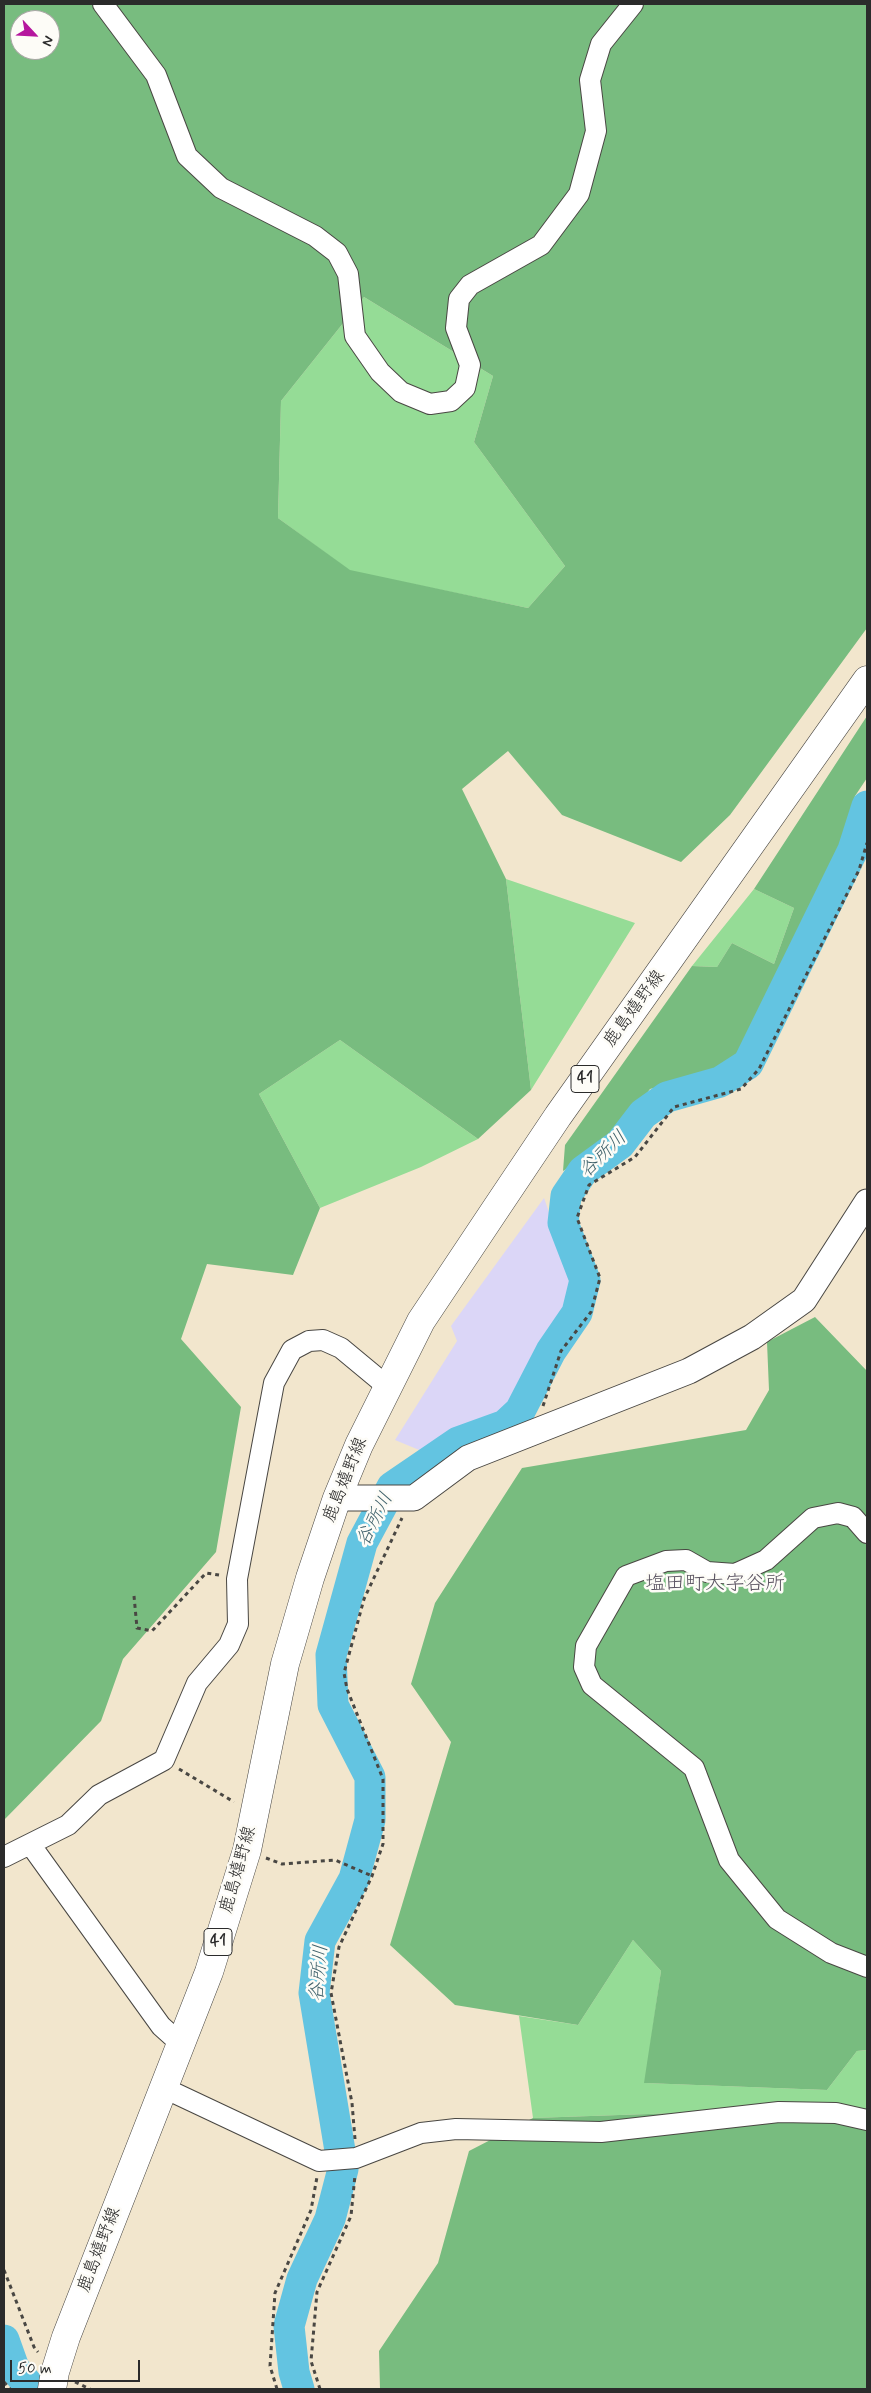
<!DOCTYPE html>
<meta charset="utf-8">
<style>
body{margin:0}
#map{position:relative;width:871px;height:2393px;overflow:hidden;background:#f2e6cd;font-family:Mynerve,sans-serif}
canvas{display:block}
.frame{position:absolute;inset:0;border:5px solid #2b2b2b;pointer-events:none}
.north{position:absolute;left:10px;top:10px;width:50px;height:50px;box-sizing:border-box;background:#fdfcf7;border:1px solid #a9a8a5;border-radius:50%;rotate:115deg;font-size:14px;font-weight:700;line-height:20px;text-align:center;color:#2b2b2b}
.north::after{content:'';display:block;margin:auto;width:18px;height:22px;background:#b5179e;clip-path:polygon(50% 0,100% 100%,50% 72%,0 100%)}
.scale{position:absolute;left:10px;top:2360px;width:130px;height:22px;box-sizing:border-box;border:2px solid #2b2b2b;border-top:0;padding-left:6px;font-size:15px;line-height:18px;white-space:nowrap;color:#2b2b2b;-webkit-text-stroke:4px #fdfcf7;paint-order:stroke}
</style>
<div id="map">
<canvas width="871" height="2393"></canvas>
<div class="frame"></div>
<div class="north">N</div>
<div class="scale">50 m</div>
</div>
<script>
const context = document.querySelector('canvas').getContext('2d');
context.lineJoin = 'round';
function fill(path, color) { context.fillStyle = color; context.fill(path, 'evenodd'); }
function stroke(path, color, width, dash) { context.strokeStyle = color; context.lineWidth = width; context.lineCap = dash ? 'butt' : 'round'; context.setLineDash(dash || []); context.stroke(path); }
function drawText(font, color, halo, rows, align = 'center') {
  context.font = font + ' Mynerve,"Klee One",sans-serif'; context.lineWidth = 5; context.setLineDash([]); context.textBaseline = 'middle'; context.strokeStyle = halo; context.fillStyle = color; for (const [text, x, y, turn = 0] of rows) {
    context.save(); context.translate(x, y); context.rotate((+turn || 0) * Math.PI / 180); context.textAlign = isNaN(turn) ? turn : align; if (halo) context.strokeText(text, 0, 0); context.fillText(text, 0, 0); context.restore();
  }
}
fill(new Path2D(`
 M544,1198L572,1278L569,1309L538,1349L511,1413L424,1452L395,1440L457,1341L451,1326Z`), '#dbd6f7');
fill(new Path2D(`
 M364,297L493,376L474,442L565,566L528,608L350,571L278,518L281,401Z
 M506,879L635,923L531,1090Z
 M754,889L794,908L774,964L732,943L717,967L692,966Z
 M340,1040L478,1139L421,1167L320,1208L259,1094Z
 M633,1940L661,1971L645,2083L827,2090L857,2051L867,2050V2116L821,2108L533,2118L519,2016L578,2025Z`), '#95dc96');
fill(new Path2D(`
 M4,4H867V628L730,815L681,862L562,815L508,751L462,789L506,879L531,1090L478,1139L340,1040L259,1094L320,1208L293,1275L207,1264L181,1339L241,1407L216,1552L123,1659L101,1721L4,1820ZM20,20H50V50H20ZM364,297L493,376L474,442L565,566L528,608L350,570L278,518L281,401Z
 M867,716V778L855,796L836,871L741,1052L715,1072L650,1089L612,1140L563,1171L565,1145L692,966L717,967L732,943L774,964L794,908L754,889Z
 M815,1317L867,1371V2050L857,2051L827,2090L644,2083L661,1971L633,1940L578,2025L455,2005L390,1945L451,1742L411,1684L435,1603L522,1468L746,1430L769,1390L767,1342Z
 M821,2108L867,2116V2389H380L379,2351L438,2263L469,2151L533,2118Z`), '#78bc7f');
stroke(new Path2D(`
 M4,2340L14,2368L32,2389
 M299,2389L294,2372L289,2326L302,2279L330,2219L343,2169L314,1993L320,1941L354,1879L370,1820V1777L333,1705L331,1655L362,1543L392,1487L458,1442L505,1425L520,1411L551,1351L577,1313L585,1280L563,1223L566,1196L583,1171L620,1144L643,1114L667,1097L720,1082L748,1064L853,850L867,806`), '#63c4e1', 31);
const minor = new Path2D(`
 M103,4L156,75L187,156L221,188L315,236L337,253L348,274L355,336L380,372L401,392L430,404L451,401L465,388L470,365L456,328L459,299L470,285L541,245L579,194L596,131L590,80L601,44L633,4
 M867,1533L853,1517L838,1513L813,1518L766,1560L735,1574L707,1572L686,1560L666,1561L626,1576L586,1646L584,1667L592,1685L694,1768L729,1860L777,1919L831,1953L867,1967
 M30,1844L161,2026L181,2044
 M4,1857L68,1825L99,1795L164,1760L197,1683L229,1645L238,1624L237,1579L274,1383L292,1350L309,1341L323,1340L341,1348L388,1387
 M164,2088L319,2161L356,2158L421,2133L456,2129L601,2132L779,2112L836,2113L867,2120`);
const tertiary = new Path2D(`
 M337,1498H414L468,1458L689,1371L752,1337L804,1300L867,1202`);
const primary = new Path2D(`
 M52,2389L55,2372L66,2337L209,1972L247,1850L285,1664L310,1578L337,1498L359,1445L421,1321L493,1213L558,1116L867,680`);
stroke(minor, '#494743', 22);
stroke(tertiary, '#494743', 27);
stroke(primary, '#494743', 29);
stroke(new Path2D(`
 M543,1406L561,1351L591,1312L600,1278L577,1218L589,1185L635,1157L674,1107L741,1089L759,1069L859,870L867,843
 M134,1596L137,1628L152,1631L206,1573L219,1575
 M179,1769L234,1802
 M266,1858L282,1864L335,1860L372,1876
 M355,2139L352,2103L331,1993L339,1947L372,1876L383,1844V1779L347,1689L344,1673L364,1599L402,1518
 M4,2270L34,2347L38,2352
 M4,2382L10,2389
 M75,2382L90,2389
 M277,2389L270,2366L275,2293L311,2210L317,2177
 M320,2389L311,2361L317,2292L351,2216L355,2175`), '#494743', 3, [4, 4]);
stroke(minor, '#fff', 20);
stroke(tertiary, '#fff', 25);
stroke(primary, '#fff', 28);
for (const [x, y, w] of [
 [585,1079,28],
 [218,1942,28]
]) { const box = new Path2D(); box.roundRect(x - w / 2, y - 13.5, w, 27, 4); context.fillStyle = '#fdfcf7'; context.fill(box); stroke(box, '#2b2b2b', 1); }
drawText('bold 16px', '#2b2b2b', null, [
 ["41",585,1079],
 ["41",218,1942]
]);
drawText('18px', '#2b2b2b', '#fdfcf7', [
 ["鹿島嬉野線",635,1009,-54],
 ["鹿島嬉野線",346,1480,-68],
 ["鹿島嬉野線",239,1870,-74],
 ["鹿島嬉野線",100,2250,-69]
]);
drawText('italic 19px', '#3f616b', '#fdfcf7', [
 ["谷所川",604,1155,-44],
 ["谷所川",376,1520,-63],
 ["谷所川",320,1973,-85]
]);
drawText('20px', '#5a5361', '#fdfcf7', [
 ["塩田町大字谷所",715,1585]
]);
</script>
